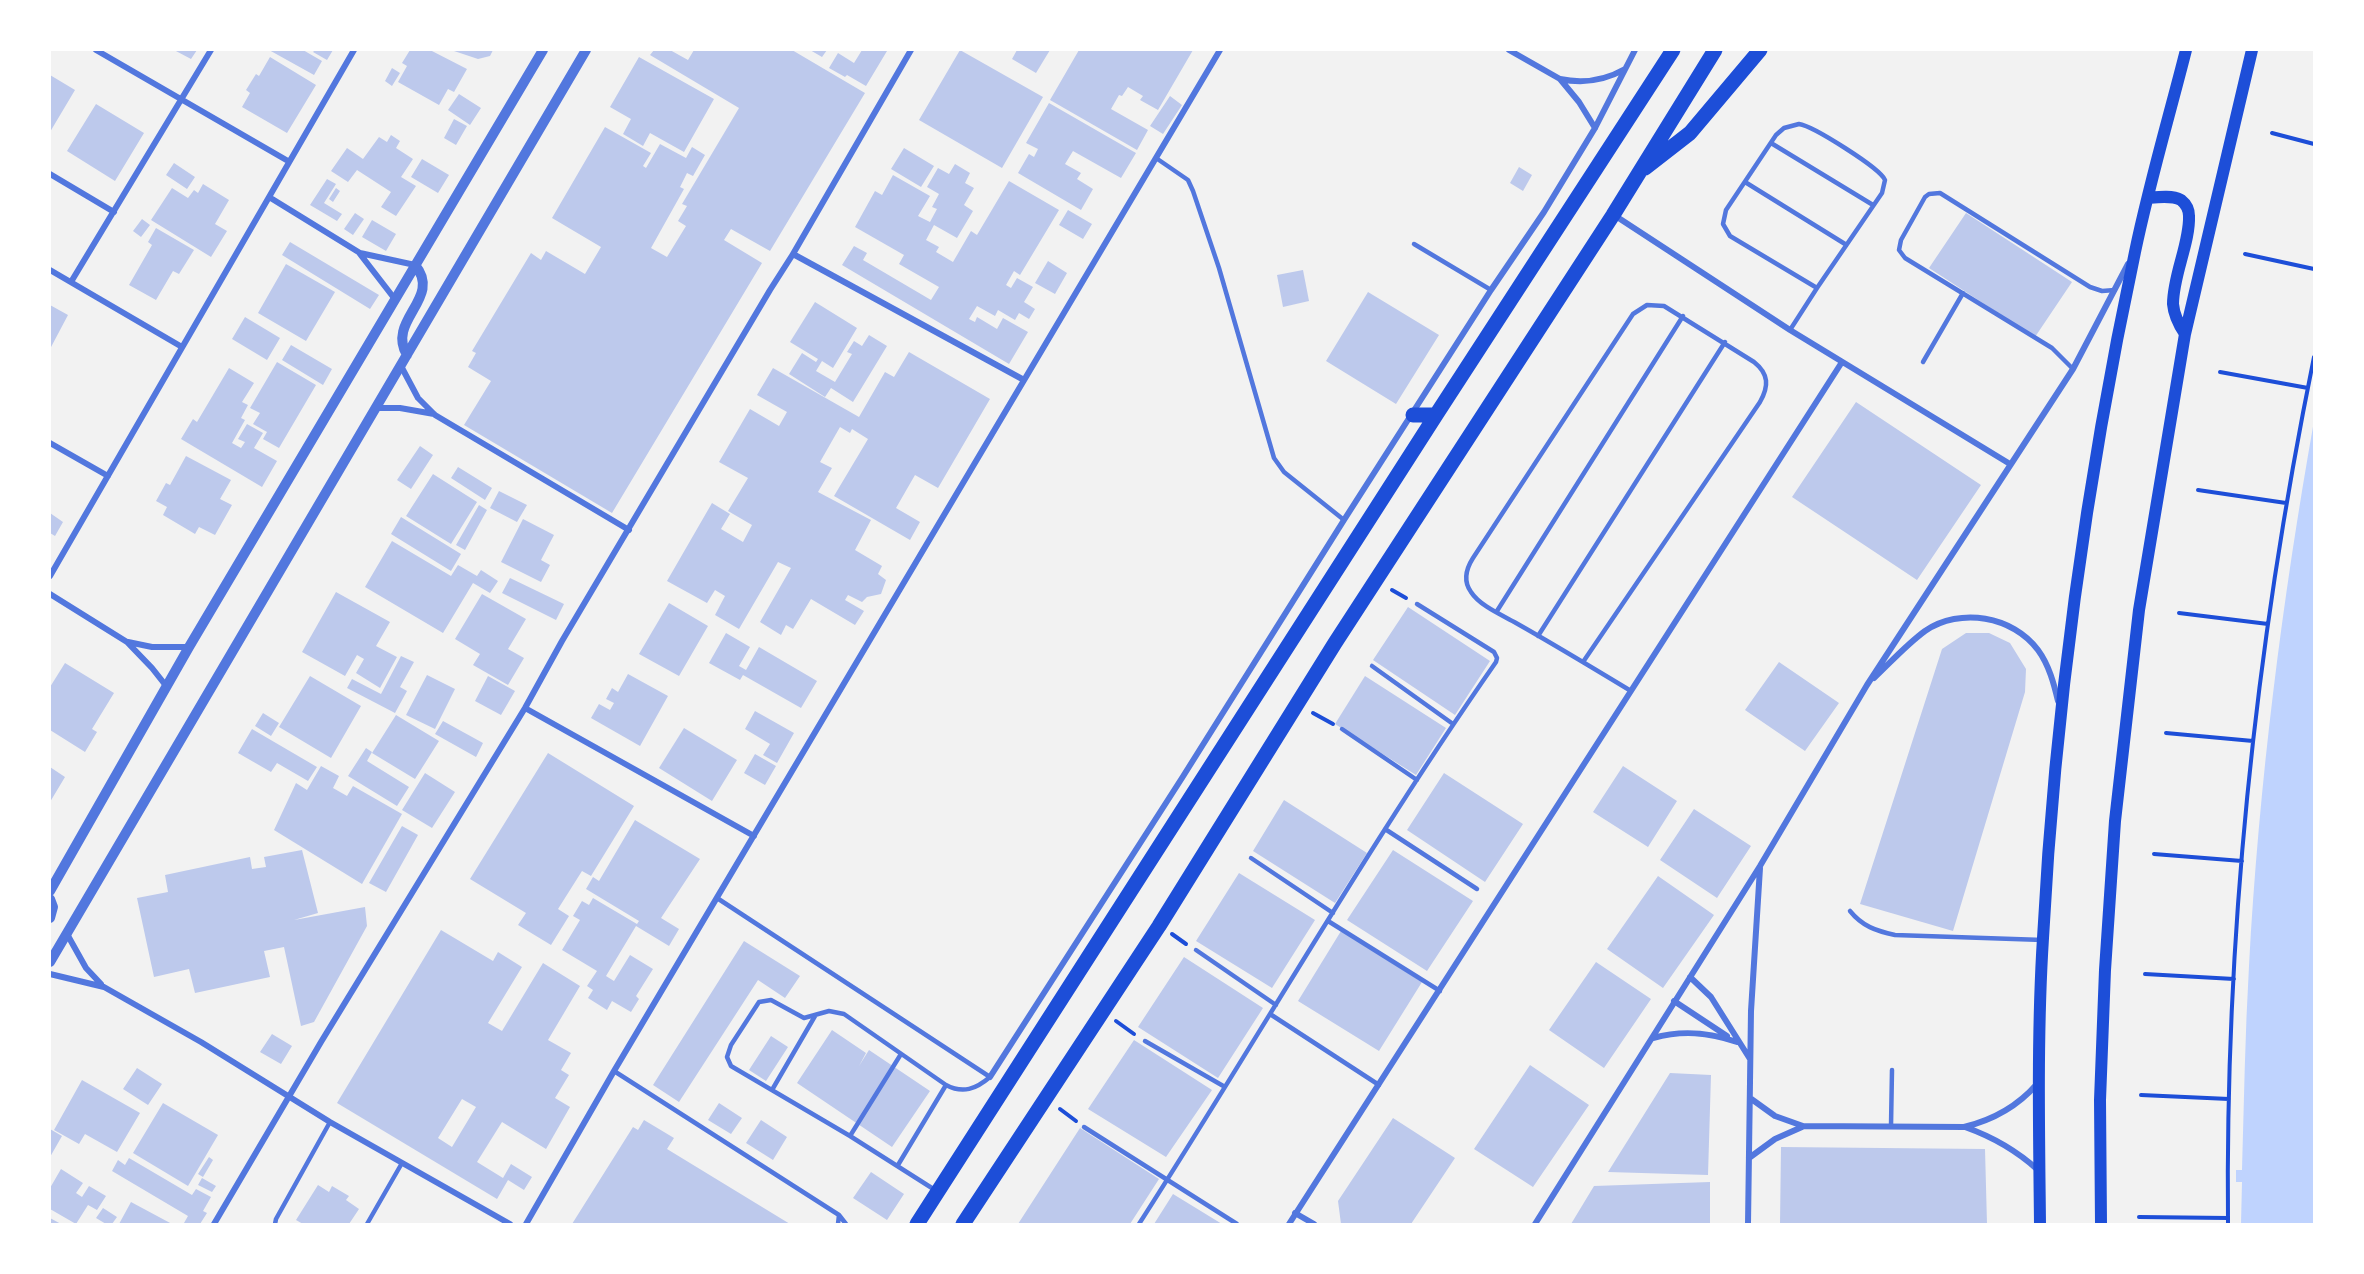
<!DOCTYPE html>
<style>
body{margin:0}
#map{position:relative;width:2364px;height:1274px;overflow:hidden;background:#f2f2f2;font-family:Karla,sans-serif}
canvas{display:block}
.frame{position:absolute;inset:0;border:51px solid #fff;pointer-events:none}
</style>
<div id="map">
<canvas width="2364" height="1274"></canvas>
<div class="frame"></div>
</div>
<script>
const context = document.querySelector('canvas').getContext('2d');
context.lineJoin = 'round';
function fill(path, color) { context.fillStyle = color; context.fill(path, 'evenodd'); }
function stroke(path, color, width, dash) { context.strokeStyle = color; context.lineWidth = width; context.lineCap = dash ? 'butt' : 'round'; context.setLineDash(dash || []); context.stroke(path); }
fill(new Path2D(`
 M2314,421V1224H2241L2242,1182H2236V1170H2242C2244,1102 2245,1034 2249,966C2259,783 2282,601 2314,421Z`), '#bfd3fe');
fill(new Path2D(`
 M174,50H197L191,59Z
 M269,50H303L322,61L314,75Z
 M315,50H333L327,60L313,52Z
 M410,50H430L467,69L454,92L448,89L439,105L398,82L407,66L402,63Z
 M451,50H493L490,56L478,59Z
 M654,50H670L688,60L694,50H792L865,93L770,251L731,229L724,240L762,263L612,513L464,425L491,381L468,367L476,353L472,351L531,253L541,260L546,251L585,274L601,247L552,218L605,127L651,153L643,166L646,168L660,144L686,158L692,147L705,155L693,176L687,173L680,187L684,189L651,248L667,257L686,226L678,221L687,206L682,204L739,108L650,55Z
 M810,50H827L822,57Z
 M862,50H883L887,51L866,86L847,75L845,77L829,68L838,53L854,63Z
 M960,50L1043,97L1002,168L919,120Z
 M1017,50H1050L1036,73L1012,59Z
 M1079,50H1193L1158,110L1140,100L1143,96L1128,87L1122,96L1119,95L1111,109L1148,130L1137,150L1050,100Z
 M270,57L316,85L287,133L242,107L250,93L246,90L256,74L259,76Z
 M639,57L714,99L684,152L650,133L643,146L623,134L631,119L610,107Z
 M392,68L400,73L392,86L385,81Z
 M50,75L75,90L50,132Z
 M459,94L481,108L470,125L448,110Z
 M1170,96L1182,105L1163,134L1150,126Z
 M1049,103L1136,153L1121,178L1073,151L1065,164L1081,173L1077,179L1093,189L1081,210L1018,173L1029,154L1034,157L1038,149L1026,143Z
 M96,104L144,133L115,181L67,151Z
 M454,119L467,126L456,145L444,138Z
 M391,135L400,141L396,148L413,159L401,177L416,186L396,216L381,207L391,192L357,170L348,182L331,171L347,148L363,159L379,137L387,142Z
 M904,148L934,166L921,187L891,169Z
 M422,159L449,175L438,193L411,177Z
 M174,163L195,177L187,189L166,175Z
 M955,164L970,173L965,183L974,188L964,205L973,211L957,238L934,225L926,240L939,247L936,252L953,262L971,231L977,235L1009,181L1059,210L1020,275L1014,271L1006,285L1011,288L1017,278L1033,287L1024,302L1035,309L1029,319L1019,313L1015,320L998,310L995,316L977,306L969,319L975,322L977,317L997,329L1003,318L1028,332L1009,364L842,265L854,246L867,253L863,260L931,300L939,287L899,264L904,255L855,227L875,191L882,195L893,175L930,196L918,216L930,222L937,209L932,207L939,194L927,187L938,168L949,174Z
 M1519,167L1532,175L1523,191L1510,183Z
 M327,179L336,184L324,203L342,214L337,221L310,205Z
 M203,184L229,200L215,224L227,231L211,257L151,220L172,188L188,198L194,190L198,193Z
 M336,188L340,191L333,202L329,199Z
 M1068,210L1092,224L1083,239L1059,225Z
 M355,213L364,219L353,235L344,229Z
 M1966,213L2072,282L2035,337L1929,268Z
 M142,219L150,225L141,237L133,231Z
 M372,220L396,234L386,251L362,237Z
 M156,228L194,250L179,274L173,271L156,300L129,285L152,245L148,242Z
 M290,242L379,295L370,309L282,255Z
 M1048,261L1067,273L1055,294L1035,283Z
 M286,264L335,292L306,341L258,313Z
 M1303,270L1309,301L1283,307L1277,275Z
 M1368,292L1439,335L1396,404L1326,361Z
 M815,302L857,328L833,368L822,361L816,371L835,382L852,354L847,352L854,341L862,346L869,335L887,346L853,402L831,388L825,397L789,374L802,353L816,362L818,359L790,342Z
 M50,305L68,315L50,349Z
 M245,317L280,338L267,360L232,339Z
 M291,345L332,369L323,385L282,360Z
 M909,352L990,399L938,488L915,475L896,508L920,522L910,540L834,496L868,439L852,429L850,433L840,427L820,462L832,468L818,492L871,520L855,550L882,566L878,574L886,580L881,594L867,597L862,602L848,595L845,600L864,611L855,625L811,599L793,629L786,625L781,635L760,622L791,568L778,562L739,629L715,615L725,596L715,590L707,603L667,581L712,503L730,514L721,529L743,542L752,525L728,511L748,478L719,462L750,409L779,426L787,412L757,395L773,368L859,417L885,372L894,377Z
 M277,362L316,385L279,448L263,439L267,432L253,424L260,413L250,408Z
 M229,368L254,383L242,402L248,405L241,418L245,420L232,443L241,448L245,442L238,439L247,424L263,433L254,448L277,461L262,487L181,439L193,419L197,422Z
 M1856,402L1981,485L1917,580L1792,497Z
 M420,446L433,455L411,489L397,480Z
 M186,456L231,480L220,499L232,505L215,535L199,527L195,534L163,515L167,507L156,501L166,483L170,485Z
 M458,467L492,488L485,500L451,478Z
 M433,474L477,502L451,544L406,516Z
 M499,491L527,505L517,522L490,508Z
 M479,505L487,510L465,550L456,545Z
 M50,513L63,522L55,536L50,533Z
 M401,517L461,554L451,571L391,534Z
 M523,519L554,535L541,560L550,565L541,582L501,562Z
 M392,541L451,576L458,565L477,576L481,570L498,581L490,593L473,583L443,633L365,587Z
 M510,578L564,604L556,620L502,593Z
 M336,592L390,622L376,646L397,657L380,688L356,673L364,659L357,655L345,676L302,652Z
 M482,594L526,619L508,649L524,658L508,685L473,665L480,654L455,639Z
 M669,603L708,626L679,676L639,654Z
 M1408,607L1490,661L1455,715L1373,660Z
 M726,633L750,647L739,666L746,670L759,647L817,681L801,708L743,675L740,680L709,663Z
 M1966,633H1989L2010,643L2026,669L2025,692L1953,931L1860,904L1942,649Z
 M401,656L414,662L400,687L407,691L395,713L347,688L352,679L381,694Z
 M1779,662L1839,703L1805,751L1745,710Z
 M65,663L114,693L92,729L97,732L85,752L50,730V687Z
 M628,674L668,696L640,746L591,718L599,704L610,710L614,703L606,699L612,688L618,692Z
 M427,675L455,689L435,729L406,715Z
 M310,676L361,706L331,758L279,727Z
 M488,676L515,691L501,715L475,701Z
 M1365,676L1446,728L1416,775L1335,724Z
 M755,711L794,733L777,763L763,755L770,744L745,729Z
 M263,713L279,723L271,736L255,726Z
 M396,715L439,741L415,779L372,753Z
 M443,721L483,743L476,757L435,734Z
 M684,728L737,760L712,801L659,768Z
 M252,729L317,767L308,781L277,763L271,772L238,753Z
 M366,748L372,752L367,761L409,787L397,806L348,776Z
 M548,753L634,806L591,876L582,871L558,909L569,916L551,945L518,925L526,913L470,879Z
 M755,754L776,766L765,785L744,773Z
 M321,766L339,776L333,788L347,796L353,786L402,814L362,884L274,830L296,783L307,790Z
 M1623,766L1677,801L1648,847L1593,812Z
 M50,767L65,777L50,802Z
 M425,773L455,792L432,828L402,810Z
 M1444,773L1523,824L1485,882L1407,830Z
 M1284,800L1367,853L1335,903L1253,851Z
 M1694,809L1751,846L1717,898L1660,860Z
 M635,820L700,859L661,918L679,929L669,946L636,926L606,976L614,981L630,955L653,969L636,996L639,999L631,1012L612,1001L607,1010L588,998L593,990L587,986L597,971L562,950L580,920L573,916L582,901L589,905L593,898L637,924L639,921L586,889L593,877L599,881Z
 M402,826L418,835L386,892L369,883Z
 M302,850L318,913L294,920L365,907L367,926L314,1022L301,1026L284,947L264,951L270,977L195,993L189,969L154,977L137,898L168,892L165,875L250,857L252,869L266,867L264,857Z
 M1393,850L1473,901L1427,971L1347,920Z
 M1239,873L1315,920L1272,988L1196,941Z
 M1658,876L1714,915L1663,988L1607,949Z
 M441,930L493,961L498,952L522,967L488,1023L502,1031L543,963L580,986L548,1040L571,1053L561,1070L569,1075L555,1098L570,1107L546,1149L502,1122L477,1162L503,1178L511,1164L532,1177L524,1190L508,1180L497,1199L337,1103ZM462,1099L476,1107L452,1147L438,1138Z
 M1341,931L1422,982L1379,1051L1298,1001Z
 M744,941L800,976L785,998L758,980L679,1102L653,1085Z
 M1184,957L1263,1008L1218,1078L1138,1027Z
 M1596,962L1651,999L1604,1068L1549,1030Z
 M832,1030L866,1053L859,1066L869,1050L930,1091L892,1147L797,1083Z
 M272,1034L292,1046L281,1064L260,1052Z
 M771,1036L788,1047L766,1081L749,1070Z
 M1134,1040L1212,1090L1166,1157L1088,1109Z
 M1530,1065L1589,1105L1533,1187L1474,1149Z
 M137,1068L162,1084L148,1105L123,1089Z
 M1670,1073L1711,1075L1708,1175L1608,1172Z
 M82,1080L140,1113L117,1152L85,1134L79,1144L54,1130Z
 M163,1103L218,1135L188,1186L133,1153Z
 M719,1103L742,1118L731,1134L708,1120Z
 M1393,1118L1455,1158L1411,1224H1341L1338,1201Z
 M644,1120L674,1138L667,1149L790,1224H572L633,1127L638,1130Z
 M761,1120L787,1137L773,1160L746,1143Z
 M1080,1128L1159,1179L1130,1224H1018Z
 M50,1129L62,1136L50,1157Z
 M1781,1147L1985,1149L1987,1224H1780Z
 M209,1157L213,1160L203,1177L198,1174Z
 M129,1158L192,1195L196,1189L211,1197L203,1211L207,1213L200,1224L184,1223L188,1216L112,1171L118,1160L125,1165Z
 M61,1169L83,1183L76,1193L82,1197L89,1186L106,1196L97,1210L88,1205L76,1224L50,1209V1188Z
 M871,1172L904,1194L887,1220L853,1198Z
 M202,1178L216,1186L212,1192L198,1185Z
 M1710,1182V1224H1571L1594,1186Z
 M318,1185L329,1192L332,1186L349,1196L346,1200L359,1209L349,1224H303L296,1220Z
 M1173,1194L1222,1224H1154Z
 M131,1202L172,1224H119Z
 M103,1208L117,1217L112,1224H106L96,1218Z
 M50,1218L61,1224H50Z`), '#bdc9ec');
stroke(new Path2D(`
 M2272,133L2314,144
 M2245,254L2314,269
 M2220,372L2308,388
 M2198,490L2286,503
 M1392,590L1406,598
 M2179,613L2268,624
 M1313,713L1333,724
 M2166,733L2253,741
 M2154,854L2242,861
 M1172,934L1186,944
 M2145,974L2234,979
 M1116,1021L1134,1034
 M2141,1095L2229,1099
 M1060,1109L1076,1121
 M2139,1217L2228,1218
 M2228,1224C2225,934 2256,642 2314,357`), '#1d4ed8', 4);
stroke(new Path2D(`
 M1799,124C1813,126 1880,168 1885,180L1882,193L1817,288L1730,236L1723,224L1726,210L1776,135L1784,128Z
 M1771,143L1873,205
 M1156,158L1188,180L1193,191L1219,268L1274,458L1284,472L1344,520
 M1745,182L1845,244
 M1414,244L1491,290
 M1790,330L1817,288
 M1923,362L1963,293
 M2073,369L2052,348L1905,258L1899,250L1901,240L1925,197L1929,194L1940,193L2090,287L2102,291L2115,290
 M1497,611L1683,316
 M1538,636L1725,342
 M1583,662L1760,402C1769,386 1769,374 1754,362L1664,306L1647,305L1633,314L1473,558C1466,569 1463,581 1471,592C1480,606 1502,615 1516,623C1555,645 1593,668 1631,691
 M1372,666L1453,724
 M1342,729L1417,780
 M1385,829L1477,889
 M1251,858L1333,913
 M717,898L990,1077C976,1089 963,1094 946,1085L844,1014L829,1011L804,1018L771,1000L759,1002L731,1045L727,1057L731,1066L850,1136L935,1190
 M1850,911C1862,926 1876,931 1895,935L2043,940
 M1328,921L1440,991
 M1196,950L1276,1005
 M1270,1014L1379,1085
 M1145,1041L1225,1087
 M614,1071L839,1215L846,1224
 M772,1090L815,1016
 M1891,1126L1892,1070
 M1084,1127L1237,1224
 M850,1136L901,1054
 M898,1165L946,1085
 M275,1224L276,1219L330,1122
 M367,1224L402,1163
 M838,1224L839,1215
 M1139,1224C1259,1037 1369,844 1496,662L1497,658L1494,652L1417,604`), '#5277de', 4.5);
stroke(new Path2D(`
 M96,50L288,161
 M1509,50L1560,79L1579,102L1595,128
 M1560,79C1584,84 1604,81 1625,69
 M50,174L114,212
 M269,197L360,253L415,265
 M1614,215L1790,330L2010,464
 M360,254L394,298
 M793,254L1024,380
 M50,270L182,347
 M71,282L211,50
 M401,366L418,398L435,415L629,530
 M377,408H400L434,414
 M50,443L108,476
 M50,576L354,50
 M50,594L127,642L152,668L167,687
 M128,642L152,647H189
 M1874,678C1891,662 1906,645 1925,631C1960,607 2013,616 2038,650C2049,665 2054,684 2058,701
 M525,708L754,836
 M67,934L86,968L101,984
 M50,974L104,987L201,1042L330,1122L510,1224
 M1690,977L1711,997L1750,1059
 M1674,1001L1727,1036
 M1653,1038C1682,1030 1708,1032 1737,1042
 M990,1077L1182,778L1344,520L1491,290L1544,212L1595,128L1635,50
 M1750,1098L1775,1116L1803,1126L1964,1127C1993,1120 2017,1107 2037,1084
 M1965,1127C1993,1137 2016,1150 2038,1170
 M1749,1158L1775,1139L1802,1127
 M1295,1213L1314,1224
 M214,1224L321,1042L525,708L562,641L770,290L793,254L911,50
 M526,1224L614,1071L1220,50
 M1289,1224L1842,362
 M1535,1224L1760,866L1867,685L2073,369L2128,264
 M1748,1224L1751,1011L1760,868`), '#5277de', 6);
stroke(new Path2D(`
 M407,355C386,320 443,298 415,265
 M50,891L189,647L543,50
 M50,899L53,907L50,918
 M50,962L586,50`), '#5277de', 10);
stroke(new Path2D(`
 M2148,198C2158,197 2172,195 2181,200C2186,204 2189,210 2189,216C2190,243 2173,275 2173,304C2174,316 2179,325 2185,334
 M2040,1224C2039,1129 2037,1033 2043,938C2055,708 2087,477 2135,252C2149,184 2169,117 2186,50
 M2101,1224L2100,1100L2105,970L2115,821L2139,610L2185,334L2252,50`), '#1d4ed8', 12);
stroke(new Path2D(`
 M1645,168L1690,133L1760,50
 M1413,415H1436
 M917,1224L1436,415L1673,50
 M963,1224L1159,926L1335,643L1613,215L1715,50`), '#1d4ed8', 15);
</script>
